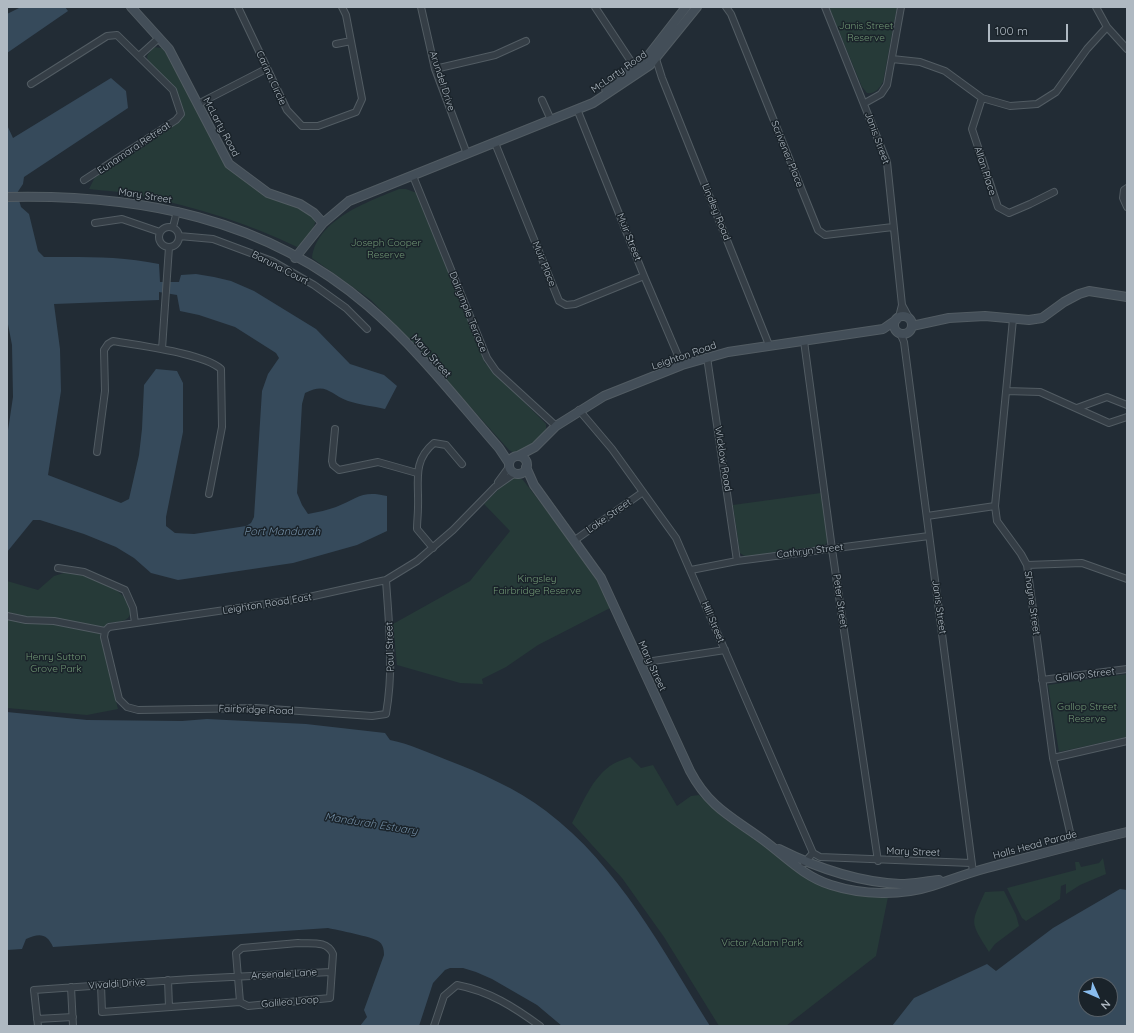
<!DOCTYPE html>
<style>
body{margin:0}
#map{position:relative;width:1134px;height:1033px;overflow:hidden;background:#222c35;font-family:Quicksand,sans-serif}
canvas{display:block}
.frame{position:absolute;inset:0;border:8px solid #afb9c2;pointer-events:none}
.north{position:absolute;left:1078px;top:977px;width:40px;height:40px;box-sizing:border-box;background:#1a232a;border:1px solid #565f67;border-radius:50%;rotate:135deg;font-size:11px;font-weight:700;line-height:16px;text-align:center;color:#afb9c2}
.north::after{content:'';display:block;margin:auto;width:14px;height:18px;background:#89bced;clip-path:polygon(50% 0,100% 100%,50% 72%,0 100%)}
.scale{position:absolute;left:988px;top:24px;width:80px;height:18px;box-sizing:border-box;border:2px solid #afb9c2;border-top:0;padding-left:5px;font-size:12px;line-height:14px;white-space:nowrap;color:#afb9c2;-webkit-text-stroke:3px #1a232a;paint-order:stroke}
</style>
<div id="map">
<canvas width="1134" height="1033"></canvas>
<div class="frame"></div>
<div class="north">N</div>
<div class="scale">100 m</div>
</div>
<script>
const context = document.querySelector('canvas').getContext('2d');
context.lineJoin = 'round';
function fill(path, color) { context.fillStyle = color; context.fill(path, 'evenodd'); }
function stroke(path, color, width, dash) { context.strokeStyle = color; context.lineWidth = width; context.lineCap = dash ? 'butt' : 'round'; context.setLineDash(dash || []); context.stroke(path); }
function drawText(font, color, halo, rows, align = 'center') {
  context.font = font + ' Quicksand,sans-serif'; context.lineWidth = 3; context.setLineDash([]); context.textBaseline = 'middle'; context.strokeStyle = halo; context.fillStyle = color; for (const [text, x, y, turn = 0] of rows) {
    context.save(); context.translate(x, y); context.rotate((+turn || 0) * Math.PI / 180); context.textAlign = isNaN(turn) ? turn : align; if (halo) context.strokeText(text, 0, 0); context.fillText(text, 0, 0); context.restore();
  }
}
fill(new Path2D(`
 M829,7H897L883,82C879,89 875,94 867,93L862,87Z
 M153,47L162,48L166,53L226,165L260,192L311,213L316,218C315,228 306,243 297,247C251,224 195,207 144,196C126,192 107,191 89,189L95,177C118,162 169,135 183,113L176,91L148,63L147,56Z
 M399,189H406L417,193L485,363L546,424V431L526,451L516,454L509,450L414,344L371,300L312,258C317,219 368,202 399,189Z
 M513,478H519L523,480L592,569L612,607L538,645L506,667L482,679L483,684L460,683L397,665L393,624L470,581L510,531L484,504L503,485Z
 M821,493L828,541L824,546L746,557L740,553L733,505Z
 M71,571C88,575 127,588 130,609C133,622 117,622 108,623L100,635L118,709L87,715L7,708V581L38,590L54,576Z
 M1127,674V737L1059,752L1048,685Z
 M630,757L641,768L653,765L677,806L691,796L699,795L725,819L775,853L795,871L830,888L850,894L888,897L876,956L786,1026H719L664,937L622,878L572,823C583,803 592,777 613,764C618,761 625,759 630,757Z
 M1103,858L1106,874L1080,885L1066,894V884L1061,886L1060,899L1026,921L1022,918L1007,888L1076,870L1075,862H1079L1081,867L1099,863Z
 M1004,891L1016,915L1019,926L995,944L989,952C970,921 970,925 985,892Z`), '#263a38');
fill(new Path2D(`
 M21,7H65L68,11L7,53V14Z
 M111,78L126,91L128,108L24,177L23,184L17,193L21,207L29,214L38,251L44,257C83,257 121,256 159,264L160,282H179L181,275L196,274L214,277L231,281L254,291L316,329L350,364L384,375L397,386L385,409C373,406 360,405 348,401C329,394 327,382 305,393L302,404L297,493L302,505L308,514C318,512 328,510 336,507C358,498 362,490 387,496V531L357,545L293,563L178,580L151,573L134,558L116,547L84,534L40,520H33L7,552V437L13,397L12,345L7,319V125L13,138ZM159,292L177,295L180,311L199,315L235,327L276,353L279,358L268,374L262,391L254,517L251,523L246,526L194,534L175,533L166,526V517L183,432V383L177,371L156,369L144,385L142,429L139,455L129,499L121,503L48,475L61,391L60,349L54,304L159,300Z
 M7,712L87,720L182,721L207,719L306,724L385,733L390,740C410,744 429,753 447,760C481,773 517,789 546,811C619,866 663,951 710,1026H562L537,1005L492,979L476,972L463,968H450L445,970L433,983L419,1026H360L367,1017L364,1010L384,955C384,949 383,944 378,941C373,937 337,930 328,928L53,947C47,933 39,933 26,939L22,949L7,950Z
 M1120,889L1127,890V1026H892L914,998L987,964L996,971L1053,928ZM1086,985H1110V1009H1086Z`), '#364a5b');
const street = new Path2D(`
 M238,7L287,110L302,126H318L356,112L362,99L346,15L342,7
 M421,7L435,69L467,154
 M595,7L636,69
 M726,7L731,14L818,230L825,235L893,227
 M825,7L887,162L902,305L909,318
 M1096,7L1107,27L1127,49
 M336,44L351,41
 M139,56L159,38
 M656,59L662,78L769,345
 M892,59L920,62L945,71L982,98L1010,106L1037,104L1056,92L1087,49L1107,27
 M435,69L495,55L526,41
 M31,84L107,36L117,35L173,90L181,114L176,120L84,180
 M982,98L972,129L998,207L1009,213L1030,204L1054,192
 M542,100L551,120
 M865,103L881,94L887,85L901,7
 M198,104L266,69
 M577,109L644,276L682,365
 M495,143L559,301L566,305L575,304L644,276
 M413,176L487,358L496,371L556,426
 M1127,188L1124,190L1123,198L1127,207
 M95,223L122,219L160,232
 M159 237a10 10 0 1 1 20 0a10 10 0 1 1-20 0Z
 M173,227L177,211
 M179,236L213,239L272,261L314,285L346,308L367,329
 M899,317L902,305
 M1013,319L995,506L997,521L1021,554L1027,565L1053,758L1073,845
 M900,333L904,342L973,872
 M804,341L832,549L878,861
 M162,349L169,247
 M707,357L737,561
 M1006,391L1040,392L1109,423L1127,417
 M1077,408L1107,397L1127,405
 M579,410L612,449L676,538L813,853
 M335,429L332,461L333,465L339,470L378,462L417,473
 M97,452L105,391L104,350L108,344L113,341C140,346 203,353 221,369L222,427L209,494
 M498,482L509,467
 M927,516L995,506
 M575,540L643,492
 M433,548L417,529C417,522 418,514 418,507C419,482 412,461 434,443L446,445L462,464
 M1027,565L1082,563L1127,579
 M58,568L84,572L125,590L133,608L135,623
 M691,570L737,561L929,536
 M7,616L26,620L54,621L105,631
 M105,631L104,637L119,699L127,707L138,710L256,708L372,716L386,714C394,668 389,626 386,580
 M105,631L109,627L300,599L386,580L417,561L453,530L495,487L515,473
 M640,663L725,650
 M1042,680L1127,669
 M1053,758L1127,741
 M804,863L813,853L820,857L971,863
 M298,943C311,944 327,940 333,954L330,998L248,1006L240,1002L236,953L242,948Z
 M168,980L169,1007
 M101,985L102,1012L240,1002
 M71,987L73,1026
 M37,1019L73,1017
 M38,1026L34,990L191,979L331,972
 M434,1026L444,996L457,985C489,991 514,1007 540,1026`);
const secondary = new Path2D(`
 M131,7L169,49L229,164L268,193L300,204L314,213L323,223
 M606,89L648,56L686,7
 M7,197C139,194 266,218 368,306C417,348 457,400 499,448L509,463
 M295,258L323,223L349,201L593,103L650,65L697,7
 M894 325a9 9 0 1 1 18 0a9 9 0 1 1-18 0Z
 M912,326L949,318L985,316L1029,320L1042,318L1064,302L1079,294L1089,291L1127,297
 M518,456L535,447L556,426L604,396L682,365L728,352L883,329L896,320
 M509 465a9 9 0 1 1 18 0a9 9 0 1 1-18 0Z
 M526,467L534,485L601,578L690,771C710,809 734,818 766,842C787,858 805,877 831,885C862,895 901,896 932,886C950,880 968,873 987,868C1033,856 1080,843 1127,832
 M779,849C815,867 859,882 900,884C913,884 926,881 939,880`);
stroke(street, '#525c63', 8);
stroke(secondary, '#525c63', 10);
stroke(street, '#353e46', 6);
stroke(secondary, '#434e58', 8);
drawText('10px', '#709674', '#1a232a', [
 ["Janis Street",866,26],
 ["Reserve",866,38],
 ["Joseph Cooper",386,243],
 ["Reserve",386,255],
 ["Kingsley",537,579],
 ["Fairbridge Reserve",537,591],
 ["Henry Sutton",56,657],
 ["Grove Park",56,669],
 ["Gallop Street",1087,707],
 ["Reserve",1087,719],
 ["Victor Adam Park",762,943]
]);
drawText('10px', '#afb9c2', '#1a232a', [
 ["McLarty Road",619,72,-35],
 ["Carina Circle",271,78,65],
 ["Arundel Drive",442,81,72],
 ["McLarty Road",221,127,62],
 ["Janis Street",877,138,70],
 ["Eunamara Retreat",134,148,-34],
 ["Scrivener Place",787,154,68],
 ["Allan Place",985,171,72],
 ["Mary Street",145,196,9],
 ["Lindley Road",716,212,68],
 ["Muir Street",629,237,68],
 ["Muir Place",544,264,68],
 ["Baruna Court",280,268,27],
 ["Dalrymple Terrace",468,312,68],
 ["Mary Street",431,356,48],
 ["Leighton Road",684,356,-19],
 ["Wicklow Road",723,459,81],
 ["Lake Street",609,516,-35],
 ["Cathryn Street",810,551,-7],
 ["Peter Street",840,601,82],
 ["Shayne Street",1032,603,82],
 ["Leighton Road East",267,604,-9],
 ["Janis Street",939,607,82],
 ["Hill Street",713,622,67],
 ["Paul Street",390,647,-92],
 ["Mary Street",652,666,65],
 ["Gallop Street",1085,675,-7],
 ["Fairbridge Road",256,710,2],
 ["Halls Head Parade",1035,845,-15],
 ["Mary Street",913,852,2],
 ["Arsenale Lane",284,974,-3],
 ["Vivaldi Drive",117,984,-4],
 ["Galileo Loop",290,1002,-5]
]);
drawText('italic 11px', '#728da4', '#1a232a', [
 ["Port Mandurah",282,532],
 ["Mandurah Estuary",371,824,9]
]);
</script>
